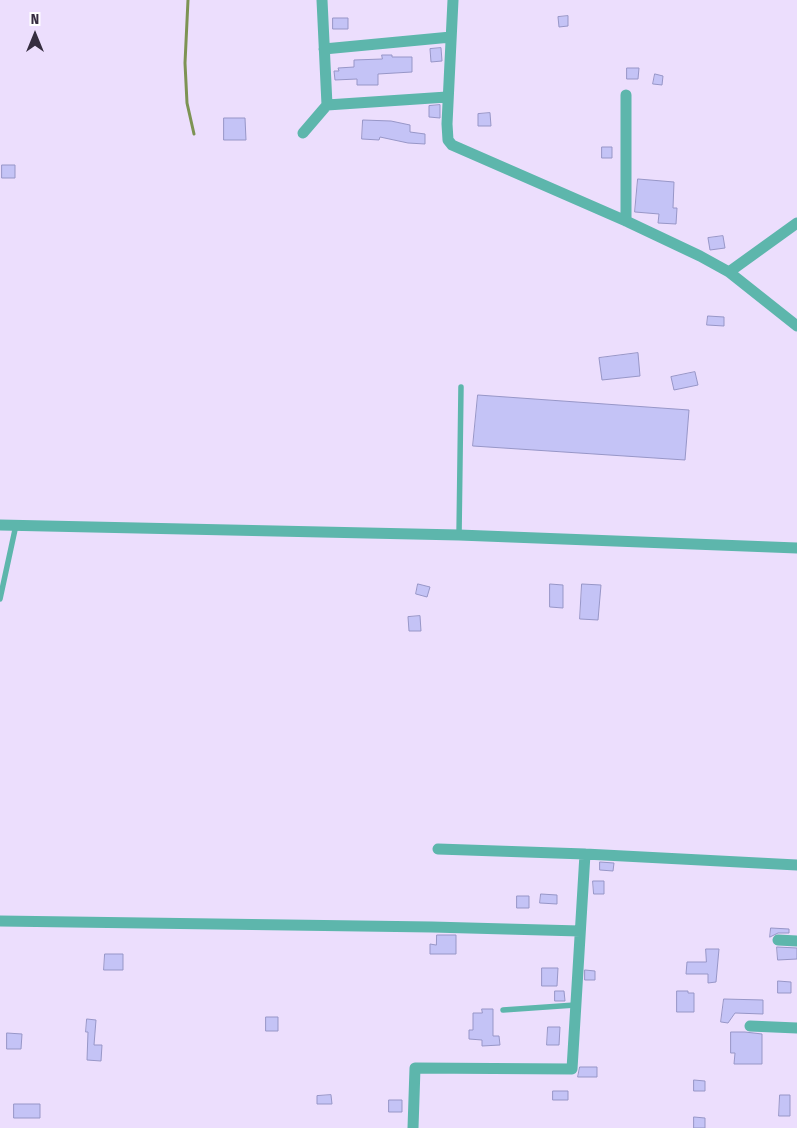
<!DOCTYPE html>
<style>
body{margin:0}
#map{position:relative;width:797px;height:1128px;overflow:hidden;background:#ecdefd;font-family:"Fira Sans Condensed",sans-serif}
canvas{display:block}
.north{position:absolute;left:10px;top:10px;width:50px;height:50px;-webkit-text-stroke:4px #fff;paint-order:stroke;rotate:0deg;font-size:14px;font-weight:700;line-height:20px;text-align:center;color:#362d40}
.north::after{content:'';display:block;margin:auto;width:18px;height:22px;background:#362d40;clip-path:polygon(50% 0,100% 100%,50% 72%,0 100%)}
</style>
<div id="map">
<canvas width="797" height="1128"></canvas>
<div class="north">N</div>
</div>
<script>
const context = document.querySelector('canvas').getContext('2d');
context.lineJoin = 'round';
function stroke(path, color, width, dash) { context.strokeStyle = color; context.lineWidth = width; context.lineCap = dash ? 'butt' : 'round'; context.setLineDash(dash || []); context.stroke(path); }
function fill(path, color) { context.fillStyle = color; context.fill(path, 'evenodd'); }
stroke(new Path2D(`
 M188,0L185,63L187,103L194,134`), '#7d9354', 3);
const building = new Path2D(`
 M568,16V26L559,27L558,17Z
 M333,18H348V29H333Z
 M441,48L442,61L431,62L430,49Z
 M382,55H392V57H412V72L378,74V85H357V79L335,80L334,71H339L338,68L354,67V60L382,59Z
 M627,68H639L638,79H627Z
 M655,74L663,76L662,85L653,84Z
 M440,105V118L429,117V106Z
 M490,113L491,126H478V114Z
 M224,118H245L246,140H224Z
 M363,120L391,121L410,125V132L425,134V144L408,143L380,137L379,140L362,139Z
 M602,147H612V158H602Z
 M2,165H15V178H2Z
 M638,179L674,182L673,208H677L676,224L658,223L659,214L635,212Z
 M723,236L725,248L710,250L708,238Z
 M708,316L724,317V326L707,325Z
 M638,353L640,376L602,380L599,358Z
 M695,372L698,385L674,390L671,377Z
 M478,395L689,410L685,460L473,446Z
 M418,584L430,587L427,597L416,594Z
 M550,584L563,585V608L550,607Z
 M582,584L601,585L598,620L580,619Z
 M420,616L421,631H409L408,617Z
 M600,862L614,863L613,871L600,870Z
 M593,881H604V894H594Z
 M541,894L557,895V904L540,903Z
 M517,896H529V908H517Z
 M771,928L789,929V933H778L770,937Z
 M437,935H456V954H430V944L436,945Z
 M777,947L797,948V959L778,960Z
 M706,949H719L716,982L708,983V974H686L687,962H706Z
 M105,954H123V970H104Z
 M542,968H558L557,986H542Z
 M585,970L595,971V980H585Z
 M778,981L791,982V993H778Z
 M555,991H564L565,1001H555Z
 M677,991H688V993H694V1012H677Z
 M724,999L763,1000V1014L735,1013L728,1023L721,1022Z
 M482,1009H493V1036H499L500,1045L482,1046V1040L469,1039V1030H473V1013H482Z
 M266,1017H278V1031H266Z
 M87,1019L96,1020L94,1045H102L101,1061L87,1060L88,1032H86Z
 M548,1027H560L559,1045H547Z
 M731,1032H745L762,1034V1064H734L735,1053H731Z
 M7,1033L22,1034L21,1049H7Z
 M580,1067H597V1077H578Z
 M694,1080L705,1081V1091H694Z
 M553,1091H568V1100H553Z
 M331,1095L332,1104H317V1096Z
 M780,1095H790V1116H779Z
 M389,1100H402V1112H389Z
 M14,1104H40V1118H14Z
 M694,1117L705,1118V1128H694Z`);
fill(building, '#c4c3f6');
stroke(building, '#9796c7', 1);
stroke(new Path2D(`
 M459,535L461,387
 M0,599L16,525
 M503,1010L575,1005`), '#5db6ac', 5.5);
stroke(new Path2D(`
 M453,0L447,124L448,140L452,145L626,221L700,256L729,272L797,326
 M324,49L451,37
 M327,105L447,97
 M303,133L327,105L322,0
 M626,221V95
 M729,272L797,223
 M0,525L459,535L797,548
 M438,849L585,854L797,865
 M0,921L432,927L580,931
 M778,940L797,941
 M750,1026L797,1028
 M413,1128L415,1068L572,1069L585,854`), '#5db6ac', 11);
</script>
